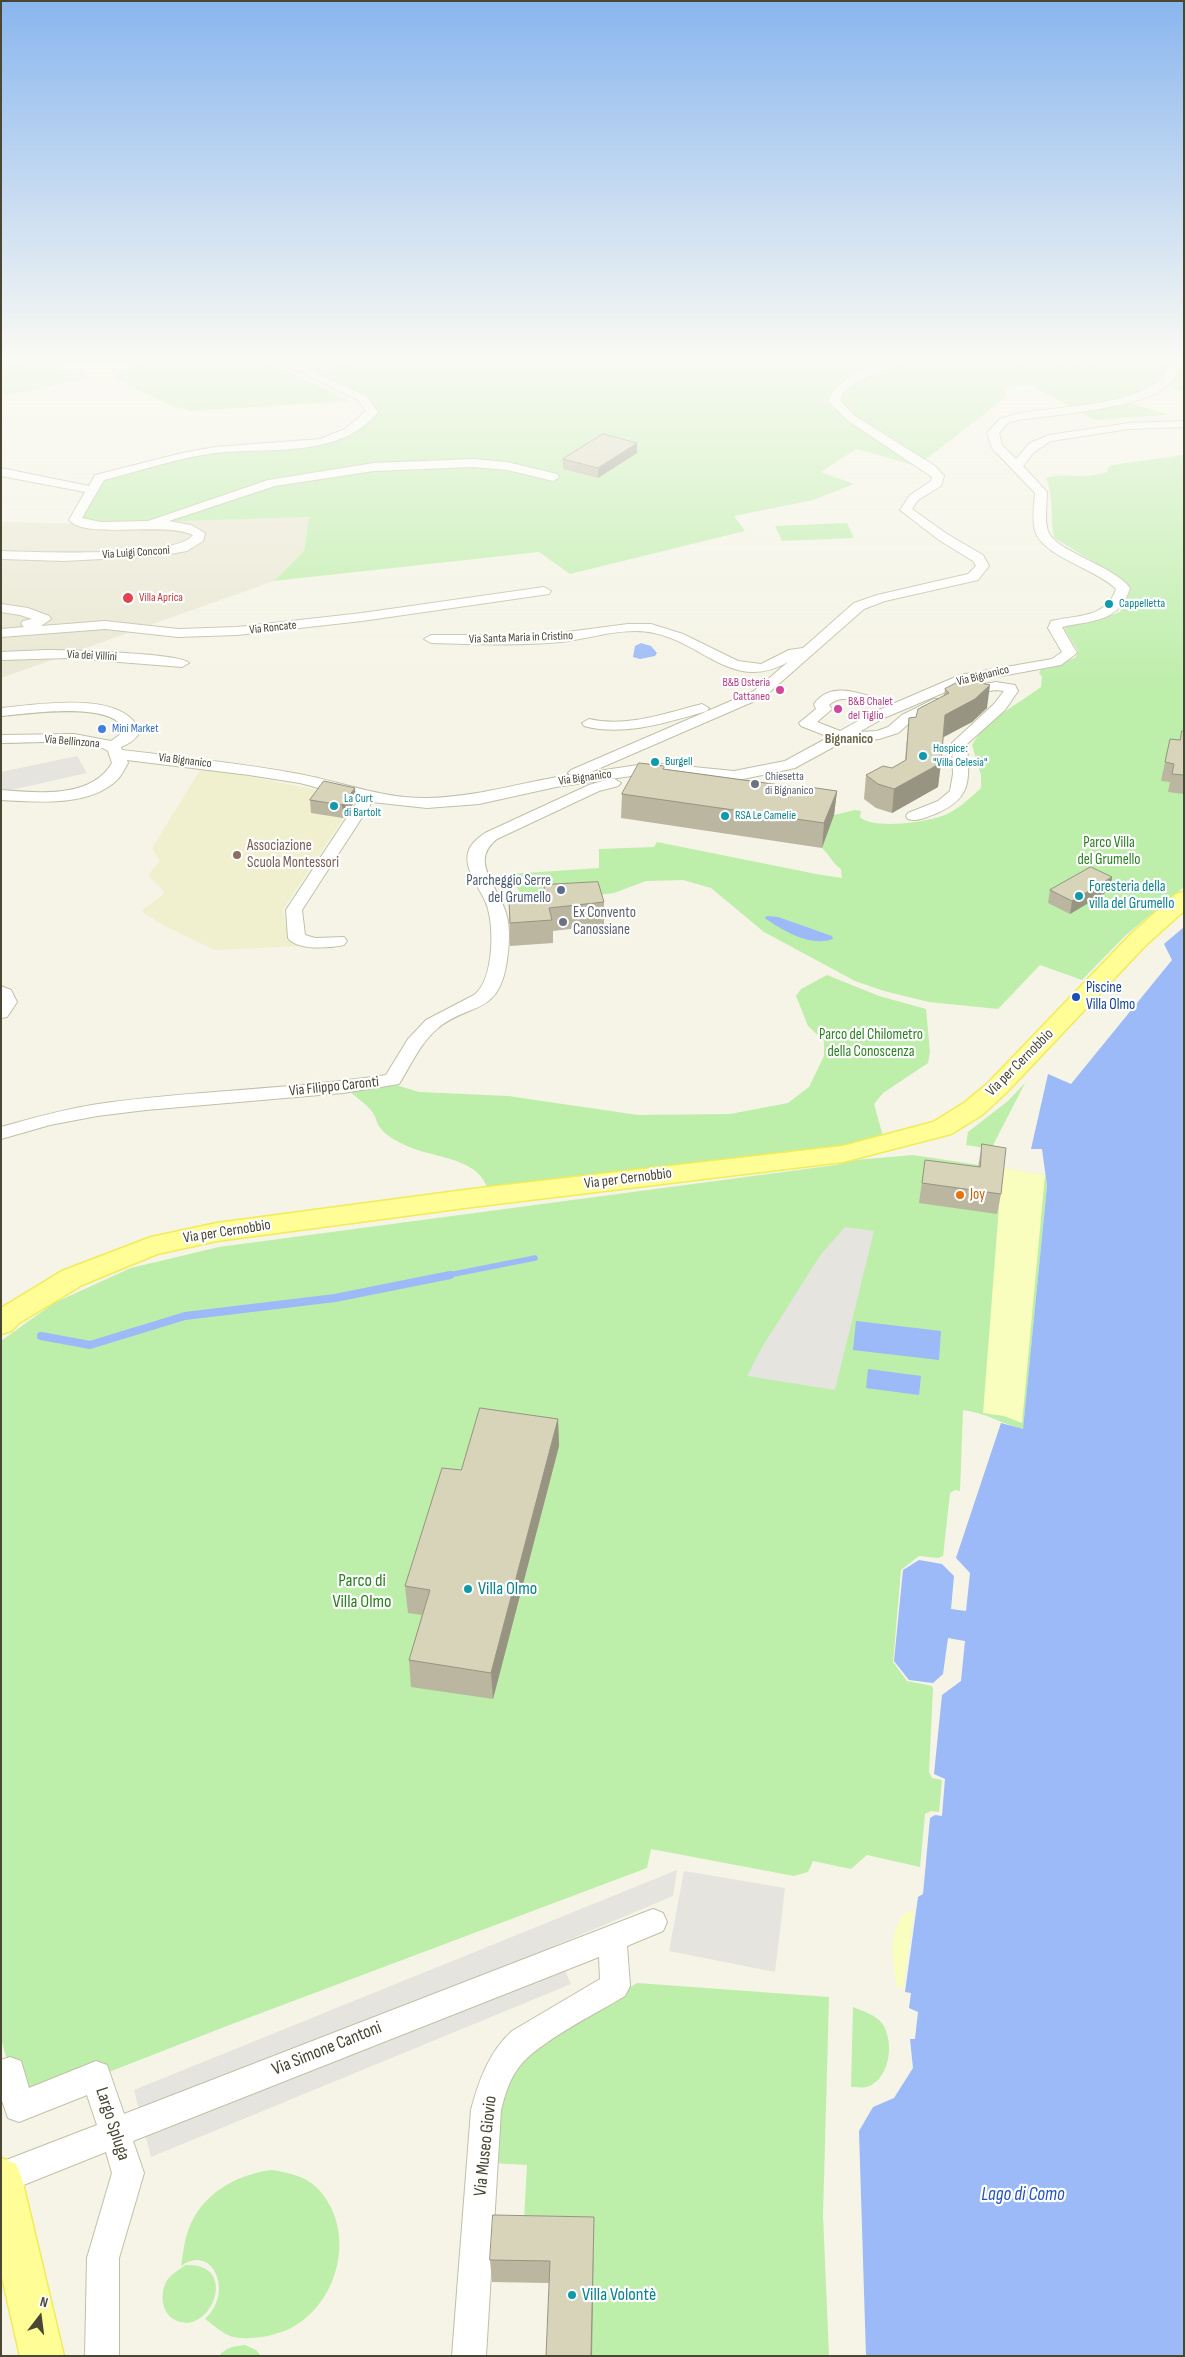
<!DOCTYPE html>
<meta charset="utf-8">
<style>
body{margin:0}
#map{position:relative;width:1185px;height:2357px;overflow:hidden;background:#f5f4e6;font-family:"Sofia Sans Condensed",sans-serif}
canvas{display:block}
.frame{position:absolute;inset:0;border:2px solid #494634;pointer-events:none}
.north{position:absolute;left:15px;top:2292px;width:50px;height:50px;-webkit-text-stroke:4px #fff;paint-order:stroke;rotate:15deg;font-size:14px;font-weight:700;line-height:20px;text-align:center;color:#494634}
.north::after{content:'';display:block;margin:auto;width:18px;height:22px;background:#494634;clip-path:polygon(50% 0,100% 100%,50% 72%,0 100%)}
</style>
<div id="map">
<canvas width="1185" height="2357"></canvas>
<div class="frame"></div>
<div class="north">N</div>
</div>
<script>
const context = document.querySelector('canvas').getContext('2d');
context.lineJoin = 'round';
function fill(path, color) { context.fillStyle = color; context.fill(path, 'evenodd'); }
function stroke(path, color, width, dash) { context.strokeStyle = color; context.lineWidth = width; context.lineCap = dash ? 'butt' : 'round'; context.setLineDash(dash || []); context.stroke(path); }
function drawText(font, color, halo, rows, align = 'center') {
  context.font = font + ' "Sofia Sans Condensed",sans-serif'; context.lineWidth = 4.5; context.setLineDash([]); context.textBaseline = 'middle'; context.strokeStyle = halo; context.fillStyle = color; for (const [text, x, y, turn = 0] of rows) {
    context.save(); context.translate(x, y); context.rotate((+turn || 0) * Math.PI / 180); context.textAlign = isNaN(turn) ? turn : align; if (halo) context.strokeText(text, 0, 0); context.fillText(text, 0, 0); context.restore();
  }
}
fill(new Path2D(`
 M309,517L304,551L274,581L1,678V522L95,524Z`), '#e9e8d3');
fill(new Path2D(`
 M202,767L357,798L283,909L288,940L299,946L215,950L163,925L141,911L165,893L148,875L160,861L152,848Z`), '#f0efce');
fill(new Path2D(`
 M147,358H260L351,401L191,411L171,406L116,379L117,373Z
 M355,358H1018L1035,366L1061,361L1089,363L1110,358H1166L1161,364L1184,367V392L1155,383L1127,402L1169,415L1095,420L1030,385L1005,388V398L917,466L856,449L821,472L854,484L813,500L734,516L745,531L570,574L539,552L274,581L304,551L309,517L95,524L81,517L108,476L187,456L316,446L350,425L371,405L305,371Z
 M1,359L72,370L88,376L85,379L1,396Z
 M1184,455V887L1126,935L1082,980L1040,965L998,1009L929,1002L884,991L855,981L764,932L711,888L683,880L646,881L614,893L526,904L510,874L599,868V849L654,847L657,842L816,874L842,878L841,869C832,863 830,855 822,848L834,815L855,810L861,811L860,817C872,830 931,822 947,814C960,808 970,798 981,788V775L972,745C986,720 1018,704 1041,687L1042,677L1039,673L1041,669L1054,667L1076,657L1078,651L1064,628L1067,626L1100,619L1120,612L1129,590L1121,578L1054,538C1050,518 1054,498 1046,478C1066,472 1087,480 1107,472L1108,467L1112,465Z
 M847,523L854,538L782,541L775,526Z
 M827,975L879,996L926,1009L930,1052L928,1063L883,1093L874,1104L884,1140L842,1149L488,1191C481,1157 432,1158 407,1146C398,1142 384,1135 379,1126C376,1122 376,1117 373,1113C367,1104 357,1098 350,1092L396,1085L419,1092L508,1096L638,1115L730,1114L788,1103L809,1087L824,1056V1041L808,1026L796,996L801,989Z
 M1025,1083L991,1149L966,1145L968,1132L1008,1101Z
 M913,1155L1045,1175L1047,1186L1023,1430C1001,1423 986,1413 963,1410L960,1491L955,1490L950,1493L943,1556L938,1558L919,1556L901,1570L893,1662L907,1681L932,1686L933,1689L929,1772L932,1778L942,1780L939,1812L931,1811L925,1814L920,1867L867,1855L851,1869L813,1861L808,1872L794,1876L651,1849L647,1868L232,2024L19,2107L1,2038V1341L54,1303L131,1268L219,1247L836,1165L855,1160Z
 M637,1983L829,1997L823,2215L829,2356H591L523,2238L527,2165L493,2163L502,2086L528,2048Z
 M853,2007C863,2011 873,2014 881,2022C895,2039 891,2079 867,2087C862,2088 855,2087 851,2087Z
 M271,2170C286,2172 305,2176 316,2187C357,2227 341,2300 293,2327C288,2330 281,2332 275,2334C262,2338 243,2340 230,2336C222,2333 212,2324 205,2319C235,2292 212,2243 181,2266C183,2255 184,2242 188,2231C200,2195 235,2175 271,2170Z
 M186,2265C241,2263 210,2338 175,2320C161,2313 159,2292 168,2279C173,2273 180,2269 186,2265Z
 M245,2345L256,2350L261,2356H219C226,2347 235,2346 245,2345Z`), '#bdeeaa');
fill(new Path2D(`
 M1002,1168L1045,1175L1022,1423L1004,1416L983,1413Z
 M914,1911L903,1988L897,1987C893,1961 887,1933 906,1912Z`), '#f9fdbe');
fill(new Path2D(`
 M77,756L87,773L2,792L1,790V772Z
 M845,1227L874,1231L835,1390L747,1376L762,1347L821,1254Z
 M677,1870L673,1896L554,1946L571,1984L151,2157L134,2090Z
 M684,1871L785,1888L775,1972L669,1951Z`), '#e5e4df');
fill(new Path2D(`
 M641,643L651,646L657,653L655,656L640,659L633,657L635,646Z
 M768,916L778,917L832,936L833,939C810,947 784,931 766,919L765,917Z
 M1184,927V2356H866L859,2131L873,2107L894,2098L913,2068L910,2039H915L918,2012L909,2008L911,1993L905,1992L918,1897L923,1894L930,1818L935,1815L942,1816L945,1779L934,1774L942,1695L961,1681L965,1641L948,1638L943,1674L933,1683L909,1680L894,1661L903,1570L919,1560L942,1564L954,1576L951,1609L966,1611L970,1573L956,1558L1001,1423L1023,1429L1047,1186L1042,1149H1031L1048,1074L1071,1084L1172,960L1164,944Z
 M856,1321L941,1331L939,1360L853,1350Z
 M868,1369L921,1376L919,1395L866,1388Z`), '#9cb9f8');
stroke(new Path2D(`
 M444,1276L535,1258`), '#9cb9f8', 5.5);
stroke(new Path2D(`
 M41,1336L90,1345L185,1316L335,1298L450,1275`), '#9cb9f8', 8);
const minor = new Path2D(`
 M271,358H285L366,396L378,412C340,459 269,447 215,453C178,458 140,471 104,480L82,518L101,522L148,521L268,480L374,463L473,459L507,462L557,474L559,477L553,481L507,470L473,467L374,471L275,486L169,521L191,525L205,533L203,541L187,551L159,556L64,561L1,559V551C33,552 177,558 193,535C162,521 86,540 69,520L85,492L1,476V468L89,486L95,475L182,453L215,447L320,439L345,429L366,411L358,400Z
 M896,358H912L858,381L843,393L840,400L855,416L935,466L944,476L941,486L918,500L912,509L947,534L983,555L989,566L978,580L885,601L864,609L764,697L591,772L638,765L663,764L734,771L785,761L829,737L801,726L799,723L816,709L814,704C829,683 854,691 875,698L877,701L870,705C855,702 842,693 829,705L832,709L817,722L840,731L874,712L960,675L1052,659L1062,652L1048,628L1051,621C1077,615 1107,618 1116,589C1097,569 1043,557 1035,531C1032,519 1034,505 1035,493L992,448L987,433L1000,419L1012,415C1055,404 1152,410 1172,363L1168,358H1179L1182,363C1179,372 1173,382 1164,388C1137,409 1053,415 1018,420L1008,423L999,433L1002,445L1016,459L1030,443L1049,435L1129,423L1184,421V427L1129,429L1051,441L1034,452L1023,466L1047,492C1047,505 1044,519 1048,531C1054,551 1113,565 1130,588C1119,623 1092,620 1062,627L1077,653L1061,665L969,682L884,718L859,732L877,731L888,727L902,715L934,699H944L946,702L944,705L912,721L898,733L879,739L858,741L846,740L795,768L734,781L663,774L638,775L556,787L479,804L427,808L372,802L302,910L305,935L315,938L344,937L347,941L344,945C330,948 297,951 288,938L286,910L359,799L300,783L249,775L127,760L128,763C125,768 122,775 117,780C89,807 37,802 1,800V790C37,793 91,799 112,763L108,751C90,738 25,743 1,743V735L74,734L111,741L125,731C114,700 28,714 1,716V708C37,705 125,689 140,732C135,740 129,744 121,747L122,750C181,757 240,763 299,774C342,782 383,799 428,798C477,797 522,782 570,775L568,773L571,770L754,691L788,662C734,693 703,643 654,633C624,626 590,639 560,642C517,646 474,644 431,643L424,639L431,635H544L628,624H651L683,634L738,661L761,664L789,650L803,648L854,603L877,595L968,574L976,566L973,561L939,540L900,510L910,495L931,481L932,477L847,420L828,401C840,374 870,367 896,358Z
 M544,587L551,591L549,594L362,621L237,635L178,637L105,629L1,637V629L24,627L21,624L23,621L32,619L20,615L1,612V604L28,608L49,616L51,619L41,626L105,621L178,629L237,627L362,613Z
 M46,650C65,650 181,653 189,663L182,667L69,658L1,660V652Z
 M996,682L1015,685L1018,691L1005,710L967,744C969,780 973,798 935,814C926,817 918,822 908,819L906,816L908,813L938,801L950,791L953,774L952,743L994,704L1004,691L996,690L971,694L964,690L966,687Z
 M702,704L709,708L707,711C668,722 625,737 584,726L582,723L589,719C626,728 666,713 702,704Z
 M613,778L621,783L618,786L599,791L497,839C468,861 499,887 506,913C511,929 509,949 506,966C497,1016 468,1003 438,1028C420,1043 411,1065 399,1084L343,1093L146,1110L97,1116L50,1125L1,1139V1127C33,1118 65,1109 98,1104C193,1090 290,1090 386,1075L408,1039L426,1020L474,995C494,980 495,925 486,903C480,888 464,870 468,853C470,844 478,838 485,833L589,785Z
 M1,986L11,990L17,1002L7,1017L1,1018Z
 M653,1909L663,1913L667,1922L663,1931L627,1946L630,1986L625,1996C597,2013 538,2042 519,2067C509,2080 505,2095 501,2110L486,2356H452L471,2110C479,2080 489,2052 512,2031L600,1979L599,1957L133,2141L144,2173L119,2258V2356H85L87,2258L112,2173L106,2152L1,2194V2162L97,2125L87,2095L19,2122L8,2118L1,2098V2060L10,2057L21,2061L29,2088L96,2061L107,2065L124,2114Z`);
const major = new Path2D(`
 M1184,892V911L1146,945L1005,1094L982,1115L951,1134L843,1162L472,1207L217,1241L157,1254L82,1285L19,1323L11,1331L1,1334V1308L62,1271L151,1237L217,1223L472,1189L843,1146L933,1122L964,1103L987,1084L1130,935L1176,894Z
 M1,2158L16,2164L22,2179L64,2356H20L1,2273Z`);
stroke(minor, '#c1c0a7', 2);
stroke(major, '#f1ec58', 3);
fill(minor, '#fff');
fill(major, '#fffd95');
fill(new Path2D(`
 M637,453L598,478L563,469V459Z
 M945,689L987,708L972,722L943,737L938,787L892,813L876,808L864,799L866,775L892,768L905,761L909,718L916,717L944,695Z
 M1184,731V794L1168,792L1170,782L1161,781L1170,739L1180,740Z
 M665,769L802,788L837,791L834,815L822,848L621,818L622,794Z
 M310,800H356L343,818L311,813Z
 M1112,877L1110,890L1070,914L1048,903L1050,890Z
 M544,885L604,902V925L553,931V943L510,946L509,900L544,897Z
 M982,1144L1001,1194L997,1214L919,1203L925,1160L978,1167Z
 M558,1419L559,1446L493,1699L411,1687L409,1660L422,1615L408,1613L405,1586L461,1470Z
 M594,2240L549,2283L492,2282L490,2260Z`), '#bab6a0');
fill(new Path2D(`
 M637,443V453L598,478V468Z
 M990,685L987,708L972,722L942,738L945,715Z
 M941,763L938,787L892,813L894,789Z
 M355,788L356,800L343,818L342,805Z
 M837,791L834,815L822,848L824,823Z
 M1112,877L1110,890L1070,914L1072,901Z
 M558,1419L559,1446L493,1699L491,1673Z
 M594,2217L592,2356H591Z`), '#979482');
const building = new Path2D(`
 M603,434L637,443L598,468L563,459Z
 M964,679L990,685L975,699L945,715L941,763L894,789L878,784L866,775L883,766L892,768L906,760L909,718L916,717L918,709L949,693L945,689Z
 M1182,731H1184V775L1172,774L1174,764L1165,762L1170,739L1180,740Z
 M639,763L665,766L663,769L802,788V786L837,791L824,823L622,794Z
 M324,781L355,788L342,805L310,800Z
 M1091,867L1112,877L1072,901L1050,890Z
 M598,882L604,902L549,908L552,920L510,923L509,900L545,897L544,885Z
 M982,1144L1006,1148L1001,1194L922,1183L925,1160L980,1167Z
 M480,1408L558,1419L491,1673L409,1660L430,1590L405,1586L442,1468L461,1470Z
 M493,2215L594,2217L591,2356H546L550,2261L490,2260Z`);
fill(building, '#d8d4ba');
stroke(building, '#979482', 1);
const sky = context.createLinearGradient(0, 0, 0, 688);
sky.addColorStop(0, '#89b6ee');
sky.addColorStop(0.52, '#fafaf4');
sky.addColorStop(1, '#fafaf400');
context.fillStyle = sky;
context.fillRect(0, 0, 1185, 688);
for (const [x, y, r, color] of [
 [128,598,6,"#e0444e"],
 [1109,604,5,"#0f9aa8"],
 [780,690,5,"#d1479c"],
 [838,709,5,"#d1479c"],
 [102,729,5,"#3f7fe0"],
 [923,756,5,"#0f9aa8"],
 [655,762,5,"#0f9aa8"],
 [755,784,5,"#6b7280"],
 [334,806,5,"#0f9aa8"],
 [725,816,5,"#0f9aa8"],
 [237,855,5,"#8d6e63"],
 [561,890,5,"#5c6f8a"],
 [1079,896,5,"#0f9aa8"],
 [563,922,5,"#6b7280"],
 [1076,997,5,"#1a4fb4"],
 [960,1195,5,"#e8710a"],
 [468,1589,5,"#0f9aa8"],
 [572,2295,5,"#0f9aa8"]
]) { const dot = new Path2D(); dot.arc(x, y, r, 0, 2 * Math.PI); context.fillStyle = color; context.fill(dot); stroke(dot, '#fff', 2); }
drawText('12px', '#494634', '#fff', [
 ["Via Luigi Conconi",136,553,-4],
 ["Via Roncate",273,628,-6],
 ["Via Santa Maria in Cristino",521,638,-2],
 ["Via dei Villini",92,656,3],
 ["Via Bignanico",983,676,-14],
 ["Via Bellinzona",72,742,5],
 ["Via Bignanico",185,761,7],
 ["Via Bignanico",585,778,-8]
]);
drawText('12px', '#be3a42', '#fff', [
 ["Villa Aprica",139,598]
], 'left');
drawText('12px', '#0d838f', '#fff', [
 ["Cappelletta",1119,604],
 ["Hospice:",933,749],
 ["\"Villa Celesia\"",933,763],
 ["Burgell",665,762],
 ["La Curt",344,799],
 ["di Bartolt",344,813],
 ["RSA Le Camelie",735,816]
], 'left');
drawText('12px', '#b23c85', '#fff', [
 ["B&B Osteria",770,683],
 ["Cattaneo",770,697],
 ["B&B Chalet",848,702,"left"],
 ["del Tiglio",848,716,"left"]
], 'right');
drawText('12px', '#366cbe', '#fff', [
 ["Mini Market",112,729]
], 'left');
drawText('12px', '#5b616d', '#fff', [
 ["Chiesetta",765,777],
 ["di Bignanico",765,791]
], 'left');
drawText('bold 14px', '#6d684a', '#fff', [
 ["Bignanico",849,739]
]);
drawText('15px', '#2b8121', '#fff', [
 ["Parco Villa",1109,843],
 ["del Grumello",1109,860],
 ["Parco del Chilometro",871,1035],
 ["della Conoscenza",871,1052]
]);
drawText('15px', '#785e54', '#fff', [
 ["Associazione",247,846],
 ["Scuola Montessori",247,863]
], 'left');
drawText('15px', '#4e5e75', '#fff', [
 ["Parcheggio Serre",551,881],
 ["del Grumello",551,898]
], 'right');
drawText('15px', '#0d838f', '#fff', [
 ["Foresteria della",1089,887],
 ["villa del Grumello",1089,904]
], 'left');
drawText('15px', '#5b616d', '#fff', [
 ["Ex Convento",573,913],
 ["Canossiane",573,930]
], 'left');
drawText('15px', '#164399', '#fff', [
 ["Piscine",1086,988],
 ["Villa Olmo",1086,1005]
], 'left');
drawText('15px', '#494634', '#fff', [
 ["Via per Cernobbio",1020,1063,-45],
 ["Via Filippo Caronti",334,1087,-6],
 ["Via per Cernobbio",628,1179,-7],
 ["Via per Cernobbio",227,1232,-9]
]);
drawText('15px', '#c56008', '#fff', [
 ["Joy",970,1195]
], 'left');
drawText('18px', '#2b8121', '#fff', [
 ["Parco di",362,1581],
 ["Villa Olmo",362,1602]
]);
drawText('18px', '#0d838f', '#fff', [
 ["Villa Olmo",478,1589],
 ["Villa Volontè",582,2295]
], 'left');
drawText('18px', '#494634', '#fff', [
 ["Via Simone Cantoni",327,2049,-22],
 ["Largo Spluga",112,2124,72],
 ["Via Museo Giovio",486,2146,-84]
]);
drawText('italic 19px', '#2152c1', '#fff', [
 ["Lago di Como",1023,2195]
]);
</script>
